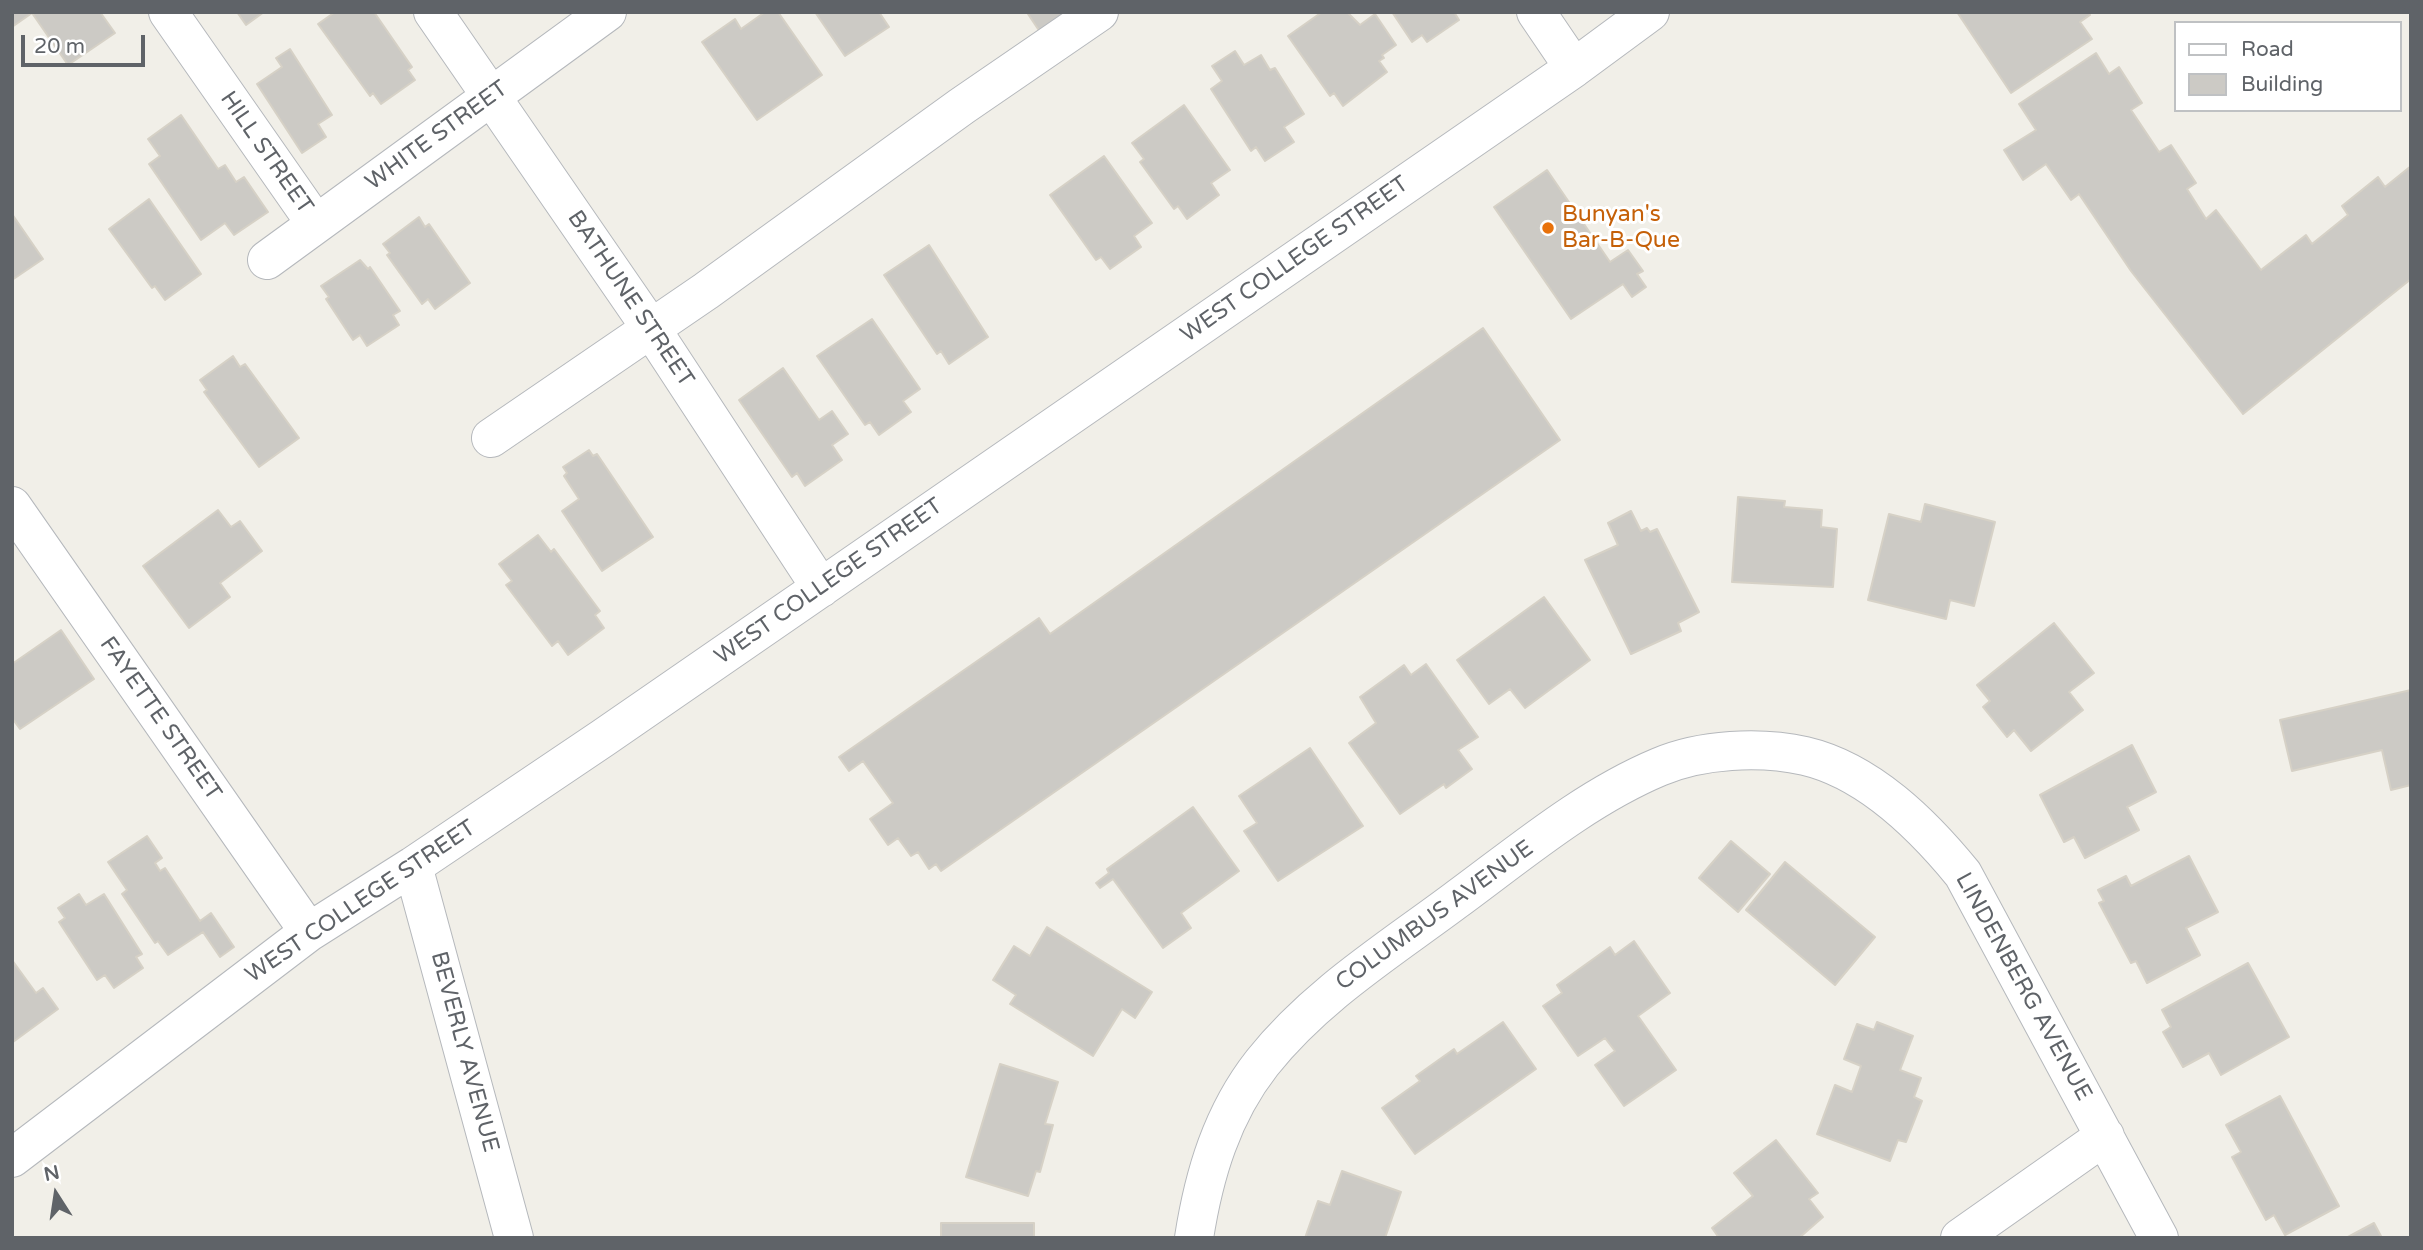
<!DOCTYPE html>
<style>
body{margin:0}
#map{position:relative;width:2423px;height:1250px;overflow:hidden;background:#f1efe8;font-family:"Varela Round",sans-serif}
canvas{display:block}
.frame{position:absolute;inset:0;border:14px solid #5f6368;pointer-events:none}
.legend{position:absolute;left:2174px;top:21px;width:228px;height:91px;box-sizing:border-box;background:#fff;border:2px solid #bfc1c3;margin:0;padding:9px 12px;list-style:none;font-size:21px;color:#5f6368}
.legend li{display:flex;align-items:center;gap:14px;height:35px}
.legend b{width:35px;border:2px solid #bfc1c3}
.north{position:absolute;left:21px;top:1159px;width:70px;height:70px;-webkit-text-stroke:5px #fff;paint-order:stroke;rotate:348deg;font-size:19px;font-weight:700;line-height:28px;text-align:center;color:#5f6368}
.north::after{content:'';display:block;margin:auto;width:24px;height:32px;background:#5f6368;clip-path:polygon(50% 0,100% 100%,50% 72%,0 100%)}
.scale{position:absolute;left:21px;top:35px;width:124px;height:32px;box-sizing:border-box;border:4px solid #5f6368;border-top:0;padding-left:9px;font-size:21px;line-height:24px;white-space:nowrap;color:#5f6368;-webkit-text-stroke:5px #fff;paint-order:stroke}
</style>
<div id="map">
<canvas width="2423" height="1250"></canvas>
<div class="frame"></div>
<ul class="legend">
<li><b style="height:9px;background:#fff"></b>Road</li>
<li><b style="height:19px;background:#cccac5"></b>Building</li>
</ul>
<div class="north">N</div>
<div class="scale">20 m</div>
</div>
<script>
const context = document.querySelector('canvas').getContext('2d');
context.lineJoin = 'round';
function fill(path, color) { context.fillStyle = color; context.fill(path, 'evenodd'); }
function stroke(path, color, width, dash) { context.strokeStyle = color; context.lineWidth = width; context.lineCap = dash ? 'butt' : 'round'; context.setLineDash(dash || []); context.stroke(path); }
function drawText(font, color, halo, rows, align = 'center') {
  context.font = font + ' "Varela Round",sans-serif'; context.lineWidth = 6; context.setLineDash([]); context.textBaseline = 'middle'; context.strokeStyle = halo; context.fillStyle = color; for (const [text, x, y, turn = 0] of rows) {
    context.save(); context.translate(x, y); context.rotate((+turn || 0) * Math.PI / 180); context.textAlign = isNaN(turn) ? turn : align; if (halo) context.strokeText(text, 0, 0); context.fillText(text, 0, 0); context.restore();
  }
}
const building = new Path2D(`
 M12,12H100L115,33L68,65L32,13L12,27Z
 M237,12H264L246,25Z
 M335,12H374L412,67L408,70L415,80L381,104L373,93L370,96L318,24Z
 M765,12H778L822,75L757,120L702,42L735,19L741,29Z
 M815,12H879L889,27L845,56Z
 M1031,12H1076L1048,44L1028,14Z
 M1322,12H1347L1360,25L1375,14L1396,45L1382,55L1384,58L1379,61L1387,72L1343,106L1334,93L1330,96L1288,36Z
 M1392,12H1454L1459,20L1427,42L1422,35L1412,42Z
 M1957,12H2089L2090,15L2080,22L2092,39L2011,93Z
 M290,49L332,115L318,124L326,137L302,153L257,84L282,67L276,58Z
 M1235,51L1244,65L1261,55L1270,70L1275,68L1304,114L1284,127L1294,142L1265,161L1256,147L1251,151L1211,89L1222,81L1212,66Z
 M2096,53L2109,74L2119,67L2142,103L2131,110L2159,152L2171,145L2196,183L2187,189L2206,219L2216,210L2261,270L2306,235L2312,244L2348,215L2342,206L2378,177L2385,187L2411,166V279L2243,414L2131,271L2079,194L2071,200L2046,164L2023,180L2004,150L2036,130L2019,104Z
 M1184,105L1230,170L1211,183L1219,195L1187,219L1178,206L1174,209L1140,162L1144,159L1132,143Z
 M181,115L218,169L225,165L236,182L244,177L268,212L234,235L225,223L201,240L149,164L160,156L148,139Z
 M1104,156L1152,223L1134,236L1141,247L1110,269L1101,257L1096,260L1050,195Z
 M1547,170L1610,262L1628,250L1643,271L1637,274L1646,287L1632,297L1623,284L1571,319L1494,207Z
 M149,199L201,274L165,300L155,286L152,288L109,229Z
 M12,214L43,259L12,280Z
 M419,217L425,227L429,224L470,283L435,309L428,299L422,304L387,255L390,253L383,244Z
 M929,245L988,337L949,364L941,351L937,354L884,275Z
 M360,260L368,269L370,267L400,311L393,315L399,325L367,346L360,335L353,340L326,299L329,297L321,286Z
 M872,319L920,389L903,401L911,412L879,435L870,422L865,425L817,356Z
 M1483,328L1560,440L941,871L936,864L929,869L918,852L911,856L898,838L888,845L870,819L893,803L863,761L849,771L839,757L1039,618L1050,634Z
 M233,356L240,367L245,364L299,438L259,467L204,392L207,390L200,380Z
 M783,368L819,420L832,411L848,434L832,445L842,460L805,486L797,473L792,477L739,400Z
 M589,450L593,456L597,454L653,537L602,571L562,511L579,499L564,476L567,473L563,467Z
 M1738,497L1785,501L1784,507L1822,510L1821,527L1837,529L1833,587L1732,582Z
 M1925,504L1995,522L1974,606L1950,600L1946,619L1868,600L1889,514L1921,522Z
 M218,510L231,527L240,521L262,551L220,583L230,597L189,628L143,566Z
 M1631,511L1641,531L1647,528L1650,532L1657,529L1699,612L1678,623L1681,631L1631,654L1585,560L1618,545L1608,523Z
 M538,535L551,552L554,549L600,611L595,615L604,628L568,655L558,641L552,646L506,585L512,581L499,564Z
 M1544,597L1590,660L1525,708L1510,689L1489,704L1457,660Z
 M2054,623L2094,673L2069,692L2083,710L2031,751L2014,730L2007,737L1983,707L1990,701L1977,685Z
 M61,630L94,679L20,729L12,718V664Z
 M1426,664L1478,737L1458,750L1472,769L1446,788L1444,784L1400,814L1349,743L1376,723L1360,697L1404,665L1411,675Z
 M2411,690V785L2391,790L2382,750L2292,771L2280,720Z
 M2132,745L2156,792L2127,807L2139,830L2085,858L2074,837L2064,842L2040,795Z
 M1310,748L1363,826L1278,881L1244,831L1257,823L1239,796Z
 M1193,807L1239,871L1181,913L1191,928L1163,948L1113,879L1100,888L1096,883L1109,873L1107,869Z
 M147,836L162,858L155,863L160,871L165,868L200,921L211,913L234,947L220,957L203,932L168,955L158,941L155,943L122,894L127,890L108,862Z
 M1731,841L1770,874L1738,912L1699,878Z
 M2189,856L2218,912L2186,928L2200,955L2147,983L2136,961L2131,963L2099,903L2104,901L2098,890L2126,876L2131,886Z
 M1785,862L1875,937L1835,985L1746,910Z
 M79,894L86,905L104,894L142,954L136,957L143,968L114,988L105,975L97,980L59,922L65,918L58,908Z
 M1047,927L1152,992L1135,1018L1122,1009L1093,1056L1010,1004L1016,995L993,980L1014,946L1030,956Z
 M1634,941L1670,993L1638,1016L1676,1070L1624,1106L1595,1065L1615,1051L1605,1038L1578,1056L1543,1006L1562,993L1557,985L1610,947L1615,955Z
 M12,960L36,993L43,988L58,1009L13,1042Z
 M2248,963L2289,1037L2221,1075L2209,1053L2183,1067L2163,1032L2171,1027L2162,1010Z
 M1503,1022L1536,1069L1415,1154L1382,1108L1420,1081L1416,1076L1454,1049L1457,1054Z
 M1877,1022L1913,1036L1900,1070L1921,1078L1914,1097L1922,1101L1906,1142L1898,1140L1890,1161L1817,1134L1835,1085L1852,1092L1861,1066L1844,1059L1857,1024L1874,1030Z
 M1000,1064L1058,1082L1045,1124L1053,1125L1040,1172L1036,1171L1028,1196L966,1177Z
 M2280,1096L2339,1206L2285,1235L2274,1215L2266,1220L2232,1157L2241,1152L2226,1125Z
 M1776,1140L1818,1193L1809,1199L1823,1217L1799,1238H1719L1712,1228L1753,1196L1734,1173Z
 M1342,1171L1401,1192L1385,1238H1305L1318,1201L1330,1205Z
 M941,1223H1034V1238H941Z
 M2374,1223L2382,1238H2346Z`);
fill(building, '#cccac5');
stroke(building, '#d6d1c6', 2);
const minor = new Path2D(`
 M168,12L316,224
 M433,12L650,327L821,588
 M1536,12L1574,68
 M267,260L607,12
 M491,438L706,291L962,106L1099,12
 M12,506L309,932
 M413,866L514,1238
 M12,1158L309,932L413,866L603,738L1574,68L1650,12
 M1194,1238C1204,1174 1222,1114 1262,1063C1315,996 1389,950 1456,900C1520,853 1585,798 1659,767C1701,749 1760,746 1805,756C1869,771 1923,825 1963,874L2159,1238
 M1960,1238L2105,1136`);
stroke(minor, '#b5b8bc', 40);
stroke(minor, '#fff', 38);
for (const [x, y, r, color] of [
 [1548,228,7,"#e8710a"]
]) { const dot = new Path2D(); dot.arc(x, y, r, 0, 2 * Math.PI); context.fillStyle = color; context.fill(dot); stroke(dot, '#fff', 2.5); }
drawText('23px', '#5f6368', '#fff', [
 ["WHITE STREET",437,136,-36],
 ["HILL STREET",266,153,55],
 ["WEST COLLEGE STREET",1295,260,-35],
 ["BATHUNE STREET",630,299,56],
 ["WEST COLLEGE STREET",829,582,-35],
 ["FAYETTE STREET",160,719,55],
 ["WEST COLLEGE STREET",361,902,-34],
 ["COLUMBUS AVENUE",1435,916,-36],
 ["LINDENBERG AVENUE",2023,987,61],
 ["BEVERLY AVENUE",464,1052,75]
]);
drawText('23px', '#c56008', '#fff', [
 ["Bunyan's",1562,215],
 ["Bar-B-Que",1562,241]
], 'left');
</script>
